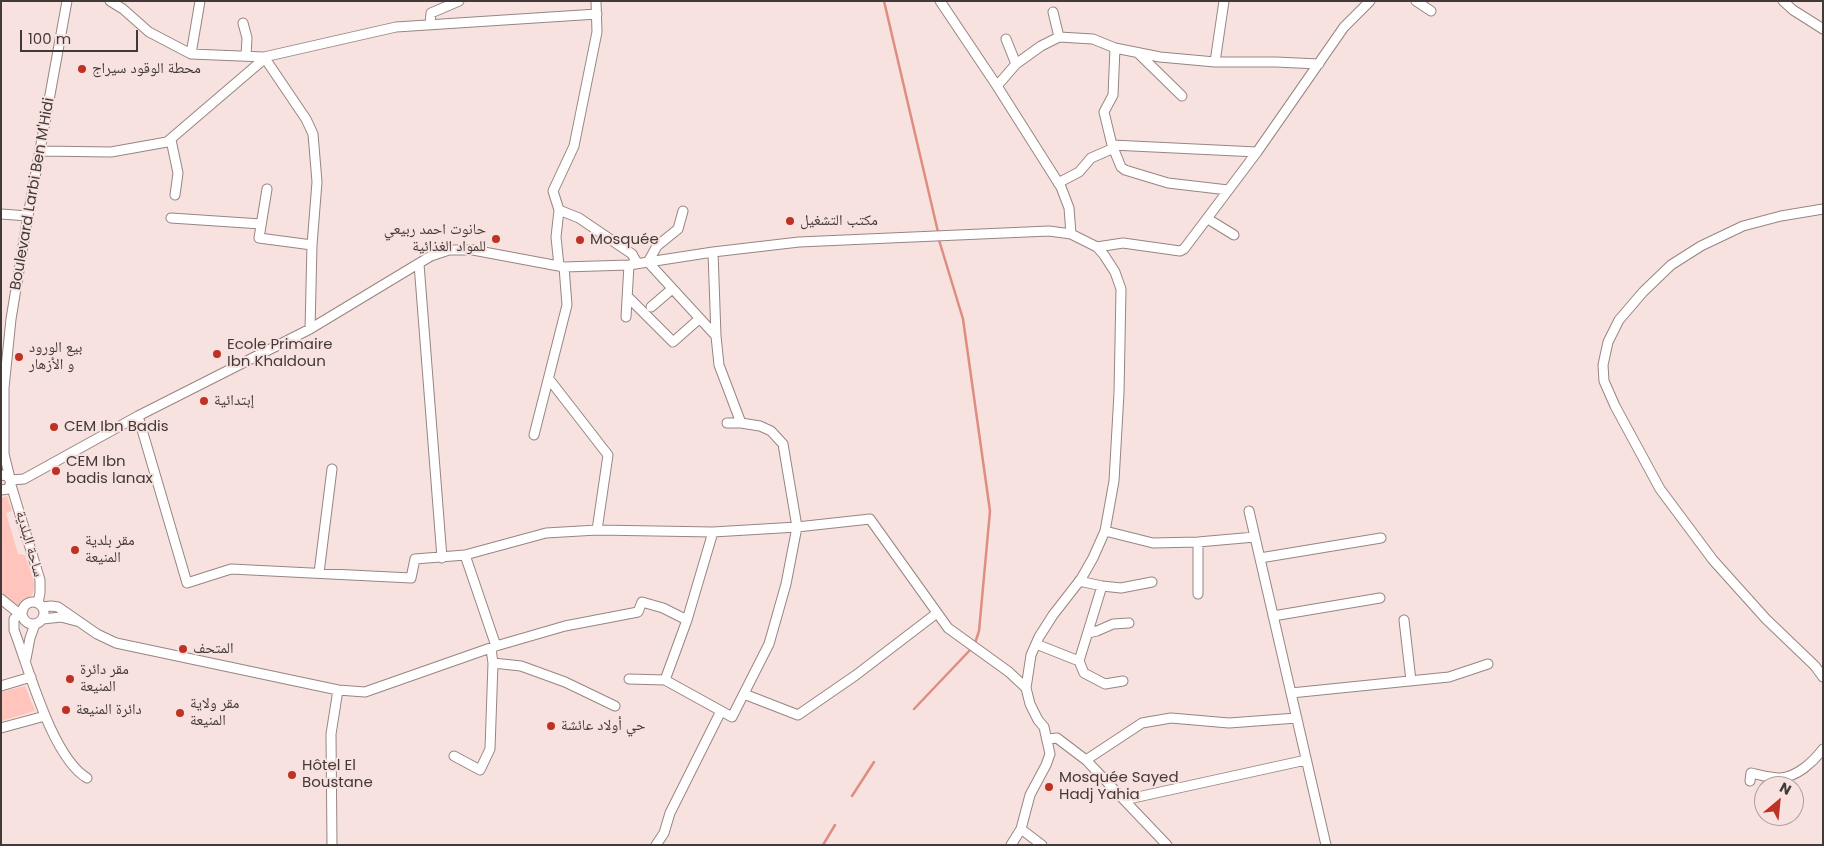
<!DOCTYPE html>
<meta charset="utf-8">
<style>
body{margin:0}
#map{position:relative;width:1824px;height:846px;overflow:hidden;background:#f7e2df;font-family:Poppins,sans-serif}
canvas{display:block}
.frame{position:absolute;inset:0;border:2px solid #423938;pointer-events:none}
.north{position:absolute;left:1754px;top:776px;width:50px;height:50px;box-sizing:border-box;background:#f7e2df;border:1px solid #af9e9c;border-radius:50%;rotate:28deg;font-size:14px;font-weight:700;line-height:20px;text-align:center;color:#423938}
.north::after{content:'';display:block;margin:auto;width:18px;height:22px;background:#be3125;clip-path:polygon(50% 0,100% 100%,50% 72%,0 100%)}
.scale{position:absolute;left:20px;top:30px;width:118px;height:22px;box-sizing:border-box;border:2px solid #423938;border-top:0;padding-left:6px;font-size:15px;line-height:18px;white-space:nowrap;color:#423938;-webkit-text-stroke:4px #f7e2df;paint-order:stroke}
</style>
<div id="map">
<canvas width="1824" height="846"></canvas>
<div class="frame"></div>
<div class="north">N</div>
<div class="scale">100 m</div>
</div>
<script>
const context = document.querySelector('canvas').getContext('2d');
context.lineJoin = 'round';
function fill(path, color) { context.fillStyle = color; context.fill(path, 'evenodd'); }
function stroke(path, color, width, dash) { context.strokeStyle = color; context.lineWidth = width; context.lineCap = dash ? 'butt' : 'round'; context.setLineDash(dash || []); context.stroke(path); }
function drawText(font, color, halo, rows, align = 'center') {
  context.font = font + ' Poppins,"Noto Naskh Arabic",sans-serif'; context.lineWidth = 4; context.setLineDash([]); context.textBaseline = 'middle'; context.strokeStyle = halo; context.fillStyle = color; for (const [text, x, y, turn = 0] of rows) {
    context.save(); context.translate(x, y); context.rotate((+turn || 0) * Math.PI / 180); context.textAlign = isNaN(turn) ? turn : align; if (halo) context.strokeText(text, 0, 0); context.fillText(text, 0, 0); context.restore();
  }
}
fill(new Path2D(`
 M7,496L12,511L6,513L18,554L25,555C31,575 45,595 18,605L5,599L1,588V498Z
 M25,686L35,711L1,721V692Z`), '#ffc4bb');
stroke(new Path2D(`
 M884,1L938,232
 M939,240L963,319L990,511L979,631L975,643
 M914,709L971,649
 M852,796L874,762
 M823,845L835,825`), '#df8d81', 2.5);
const minor = new Path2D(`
 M110,1L123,9L149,32L191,54L264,57L396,27L597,14
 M940,1L997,86L1061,187L1069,208L1071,234
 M1416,1L1431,11
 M1783,1L1793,10L1823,29
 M1053,12L1059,37
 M243,23L247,38L246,56
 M430,24L431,13L459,1
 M1006,39L1016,64
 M1115,48L1113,95L1104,112L1112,145L1121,167L1125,170L1168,183L1228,190
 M1138,53L1182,96
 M191,54L200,1
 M264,57L306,119L313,134L317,182L312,245L310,329
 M1215,62L1224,1
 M997,86L1016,64L1041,46L1059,37L1093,39L1115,48L1160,57L1215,62H1276L1319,64
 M171,140L178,173L175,195
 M1112,145L1257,152
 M40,151L111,152L167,142L264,59
 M1058,183L1079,172L1091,158L1114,148
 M267,189L259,238L312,245
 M1823,209L1781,216L1743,226L1701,246L1671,265L1643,292L1619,320L1608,342L1603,365L1604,381L1615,406L1660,489L1713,560L1766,619L1815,666L1823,677
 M559,210L579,218L632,254L637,263
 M683,211L678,229L657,246L648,262L716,336L719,365L741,423
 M1,214L28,216
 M171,218L261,224
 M1208,219L1234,235
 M1097,247L1123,243L1180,251L1184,249L1257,152L1344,27L1370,1
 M713,252L716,336
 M419,264L442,558
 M559,266L556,237L559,210L553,191L574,146L597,32L596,1
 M628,297L673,342L699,319
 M651,307L672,289
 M626,317L629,265
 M549,379L608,455L597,530
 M138,416L187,583L231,569L411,578L415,559L465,555L546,533L597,530L713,532L797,527L870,519L948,628L1009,672L1026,688
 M534,435L567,305L564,267
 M1,475L8,476L11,483L8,489L1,490
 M10,478L4,454V388L11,319L28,216L67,1
 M11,480L24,479L138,416L310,329L431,256L449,250H473L564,267L629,265L713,252L799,242L1049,231L1071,234L1097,247L1104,255L1115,272L1121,289L1119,393L1114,481L1105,531L1093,558L1081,579L1053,615L1039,637L1031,655L1026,688L1030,704L1038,720L1044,727L1050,754L1046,765L1030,795L1021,829L1011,845
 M11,485L40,580V593L38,603
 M1249,511L1326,845
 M1105,531L1153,543L1198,542L1255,537
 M1198,542V594
 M465,555L496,646
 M1260,558L1381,538
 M319,573L332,469
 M1079,581L1102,586L1121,588L1152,582
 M1102,586L1079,661L1084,673L1105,684L1123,681
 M1,599L22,616
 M22 613a11 11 0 1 1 22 0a11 11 0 1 1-22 0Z
 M42,607L51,606L58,607L97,634L116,643L338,690L365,692L496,646L565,626L638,612L642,602L663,608L687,620
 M23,610L14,619V630C29,669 52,757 87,778
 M1273,616L1380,598
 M43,619L61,617L76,621
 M1404,620L1411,681
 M1088,633L1097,631L1113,624L1129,623
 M1036,644L1079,661
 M26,659L30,638L35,624
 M493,663L521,666L565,682L615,706
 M629,679L665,680L732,717L769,644L786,584L797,527L783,444L771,431L760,426L741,423H727
 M665,680L687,620L713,532
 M1,686L31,677
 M1291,693L1449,677L1488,664
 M744,694L798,715L856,675L937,613
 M1,728L45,716
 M1048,739L1057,738L1086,760L1167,845
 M454,756L480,770L490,749L493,663L491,649
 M1086,760L1142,723L1171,718L1229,723L1297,718
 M1750,781L1751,773C1760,775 1771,778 1780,778C1797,777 1813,762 1823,749
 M1124,800L1306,760
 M1021,829L1042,845
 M332,845L331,734L338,690
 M656,845L664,833L670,813L721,711`);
stroke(minor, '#988582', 11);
stroke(minor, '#fff', 9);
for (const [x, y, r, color] of [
 [82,69,5,"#be3125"],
 [790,221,5,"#be3125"],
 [496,239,5,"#be3125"],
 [580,240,5,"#be3125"],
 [217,354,5,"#be3125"],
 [19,357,5,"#be3125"],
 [204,401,5,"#be3125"],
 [54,427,5,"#be3125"],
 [56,471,5,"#be3125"],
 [75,550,5,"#be3125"],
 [183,649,5,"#be3125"],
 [70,679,5,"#be3125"],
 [66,710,5,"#be3125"],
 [180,713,5,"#be3125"],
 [551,726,5,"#be3125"],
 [292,775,5,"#be3125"],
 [1049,787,5,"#be3125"]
]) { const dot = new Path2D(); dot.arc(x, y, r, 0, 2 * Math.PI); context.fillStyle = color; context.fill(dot); stroke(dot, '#f7e2df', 2); }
drawText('15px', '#423938', '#f7e2df', [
 ["محطة الوقود سيراج",92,69],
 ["مكتب التشغيل",800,221],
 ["حانوت احمد ربيعي",486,230,"right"],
 ["للمواد الغذائية",486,247,"right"],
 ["Mosquée",590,240],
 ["Ecole Primaire",227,345],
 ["Ibn Khaldoun",227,362],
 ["بيع الورود",29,348],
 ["و الأزهار",29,365],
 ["إبتدائية",214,401],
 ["CEM Ibn Badis",64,427],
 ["CEM Ibn",66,462],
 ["badis lanax",66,479],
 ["مقر بلدية",85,541],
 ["المنيعة",85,558],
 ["المتحف",193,649],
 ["مقر دائرة",80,670],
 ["المنيعة",80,687],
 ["مقر ولاية",190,704],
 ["المنيعة",190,721],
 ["دائرة المنيعة",76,710],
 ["حي أولاد عائشة",561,726],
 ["Hôtel El",302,766],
 ["Boustane",302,783],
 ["Mosquée Sayed",1059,778],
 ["Hadj Yahia",1059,795]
], 'left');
drawText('15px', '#423938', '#f7e2df', [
 ["Boulevard Larbi Ben M'Hidi",33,194,-80],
 ["ساحة البلدية",29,544,74]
]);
</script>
